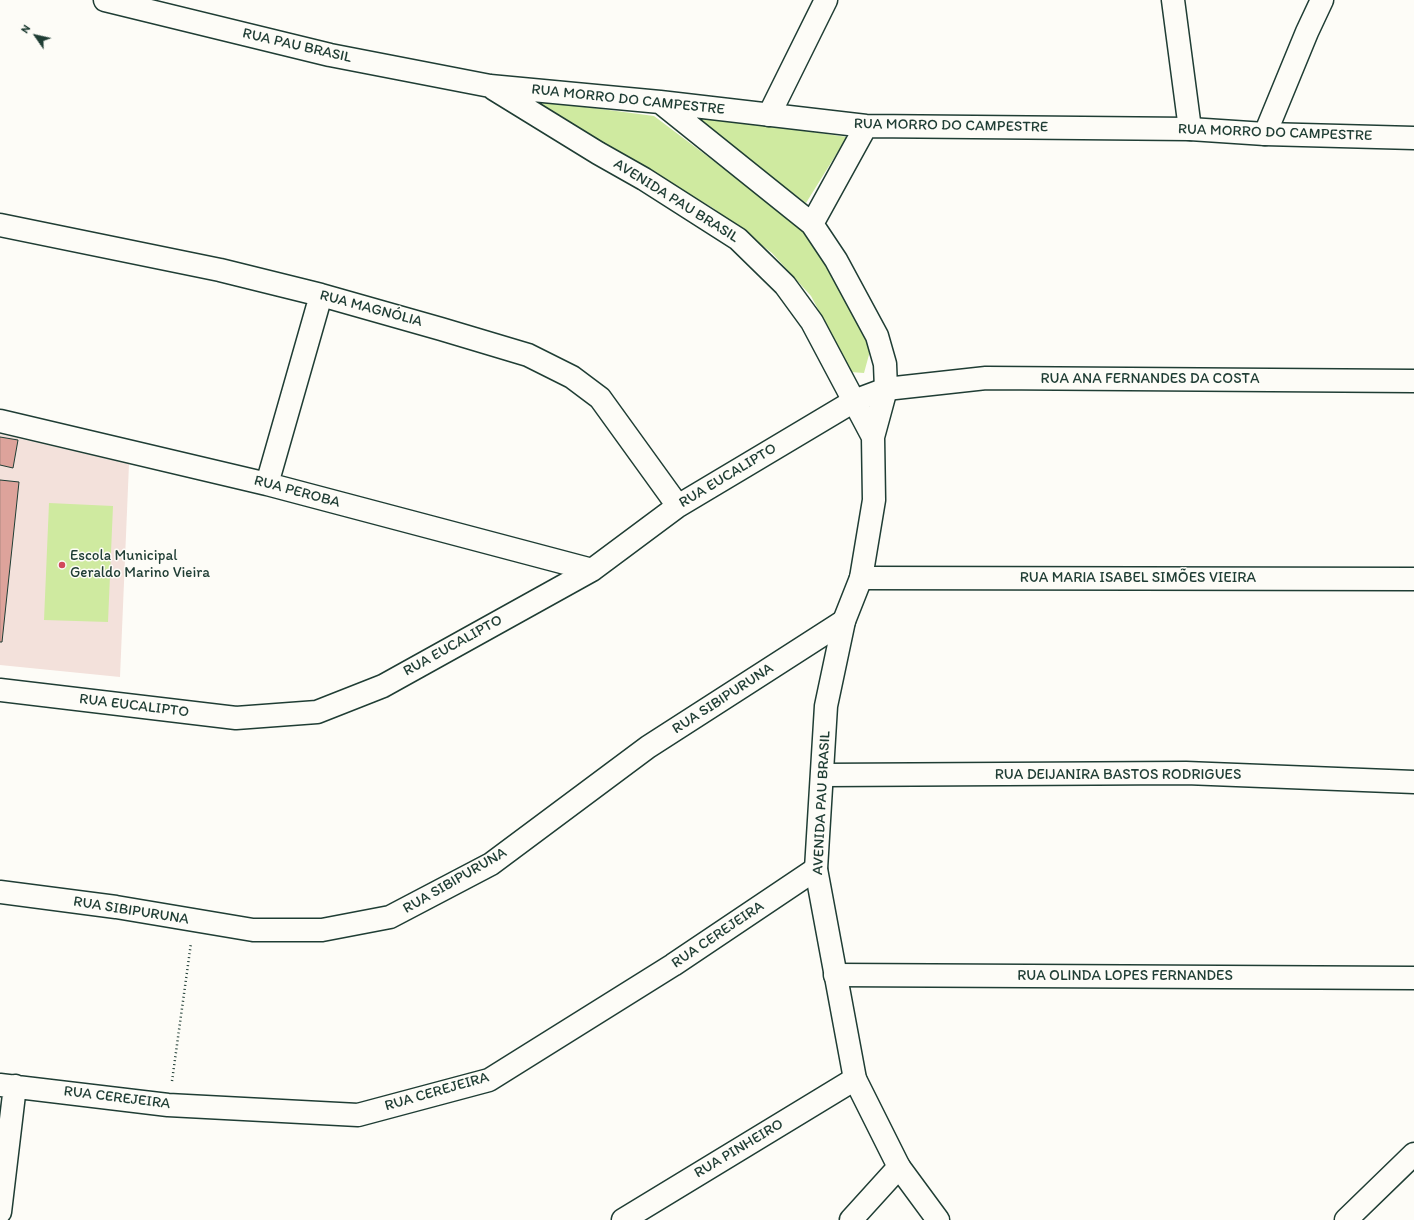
<!DOCTYPE html>
<meta charset="utf-8">
<style>
body{margin:0}
#map{position:relative;width:1414px;height:1220px;overflow:hidden;background:#fdfcf7;font-family:Itim,sans-serif}
canvas{display:block}
.north{position:absolute;left:16px;top:16px;width:40px;height:40px;-webkit-text-stroke:3px #fdfcf7;paint-order:stroke;rotate:304deg;font-size:11px;font-weight:700;line-height:16px;text-align:center;color:#1f3d34}
.north::after{content:'';display:block;margin:auto;width:14px;height:18px;background:#1f3d34;clip-path:polygon(50% 0,100% 100%,50% 72%,0 100%)}
</style>
<div id="map">
<canvas width="1414" height="1220"></canvas>
<div class="north">N</div>
</div>
<script>
const context = document.querySelector('canvas').getContext('2d');
context.lineJoin = 'round';
function fill(path, color) { context.fillStyle = color; context.fill(path, 'evenodd'); }
function stroke(path, color, width, dash) { context.strokeStyle = color; context.lineWidth = width; context.lineCap = dash ? 'butt' : 'round'; context.setLineDash(dash || []); context.stroke(path); }
function drawText(font, color, halo, rows, align = 'center') {
  context.font = font + ' Itim,sans-serif'; context.lineWidth = 3; context.setLineDash([]); context.textBaseline = 'middle'; context.strokeStyle = halo; context.fillStyle = color; for (const [text, x, y, turn = 0] of rows) {
    context.save(); context.translate(x, y); context.rotate((+turn || 0) * Math.PI / 180); context.textAlign = isNaN(turn) ? turn : align; if (halo) context.strokeText(text, 0, 0); context.fillText(text, 0, 0); context.restore();
  }
}
fill(new Path2D(`
 M0,434L129,464L120,677L0,665Z`), '#f3e1db');
fill(new Path2D(`
 M525,99L654,116L804,229L837,275L864,327L870,351L864,373L850,372L842,354L811,296L772,253L713,208Z
 M688,114L847,137L806,203Z
 M49,503L113,506L108,622L44,620Z`), '#cfeaa0');
const building = new Path2D(`
 M0,437L18,440L13,468L0,465Z
 M0,480L19,482L2,642H0Z`);
fill(building, '#dda39b');
stroke(building, '#1f3d34', 1);
const street = new Path2D(`
 M1173,0L1190,129
 M769,115L826,0
 M1265,134L1307,32L1322,0
 M0,225L220,270L321,295L441,329L528,355L572,377L600,398L678,506
 M0,421L267,484L592,570
 M267,484L321,295
 M861,578L1414,579
 M0,690L236,718L317,712L383,686L592,570L678,506L854,401L886,389L986,378L1414,381
 M823,775L1186,773L1414,782
 M0,892L116,907L253,930H322L390,917L491,864L648,747L844,621
 M835,975L1414,978
 M0,1085L168,1105L358,1115L489,1080L673,965L816,869
 M0,1212L15,1086
 M623,1220L855,1079
 M851,1220L899,1167
 M1346,1220L1414,1154`);
const secondary = new Path2D(`
 M105,0L330,55L490,86L660,102L866,126L1190,129L1265,134L1414,138
 M494,89L598,153L644,179L738,239L785,285L812,322L873,437
 M660,102L812,224L836,260L877,336L885,364L886,389L873,437L874,500L861,578L844,621L826,706L816,869L855,1079L899,1167L938,1220
 M812,224L866,126`);
stroke(street, '#1f3d34', 25);
stroke(secondary, '#1f3d34', 25);
stroke(new Path2D(`
 M172,1081L191,943`), '#1f3d34', 2.5, [1, 3]);
stroke(street, '#fdfcf7', 22);
stroke(secondary, '#fdfcf7', 22);
for (const [x, y, r, color] of [
 [62,565,4,"#d1495b"]
]) { const dot = new Path2D(); dot.arc(x, y, r, 0, 2 * Math.PI); context.fillStyle = color; context.fill(dot); stroke(dot, '#fdfcf7', 1.5); }
drawText('15px', '#1f3d34', '#fdfcf7', [
 ["RUA PAU BRASIL",297,46,13],
 ["RUA MORRO DO CAMPESTRE",628,100,6],
 ["RUA MORRO DO CAMPESTRE",951,126,1],
 ["RUA MORRO DO CAMPESTRE",1275,133,2],
 ["AVENIDA PAU BRASIL",676,201,32],
 ["RUA MAGNÓLIA",371,309,15],
 ["RUA ANA FERNANDES DA COSTA",1150,379],
 ["RUA EUCALIPTO",728,476,-31],
 ["RUA PEROBA",297,492,15],
 ["RUA MARIA ISABEL SIMÕES VIEIRA",1138,578],
 ["RUA EUCALIPTO",453,646,-29],
 ["RUA SIBIPURUNA",723,699,-33],
 ["RUA EUCALIPTO",134,706,7],
 ["RUA DEIJANIRA BASTOS RODRIGUES",1118,775],
 ["AVENIDA PAU BRASIL",822,803,-87],
 ["RUA SIBIPURUNA",455,881,-30],
 ["RUA SIBIPURUNA",131,911,9],
 ["RUA CEREJEIRA",718,935,-34],
 ["RUA OLINDA LOPES FERNANDES",1125,976],
 ["RUA CEREJEIRA",437,1092,-16],
 ["RUA CEREJEIRA",117,1098,7],
 ["RUA PINHEIRO",739,1149,-31]
]);
drawText('15px', '#1f3d34', '#fdfcf7', [
 ["Escola Municipal",70,556],
 ["Geraldo Marino Vieira",70,573]
], 'left');
</script>
